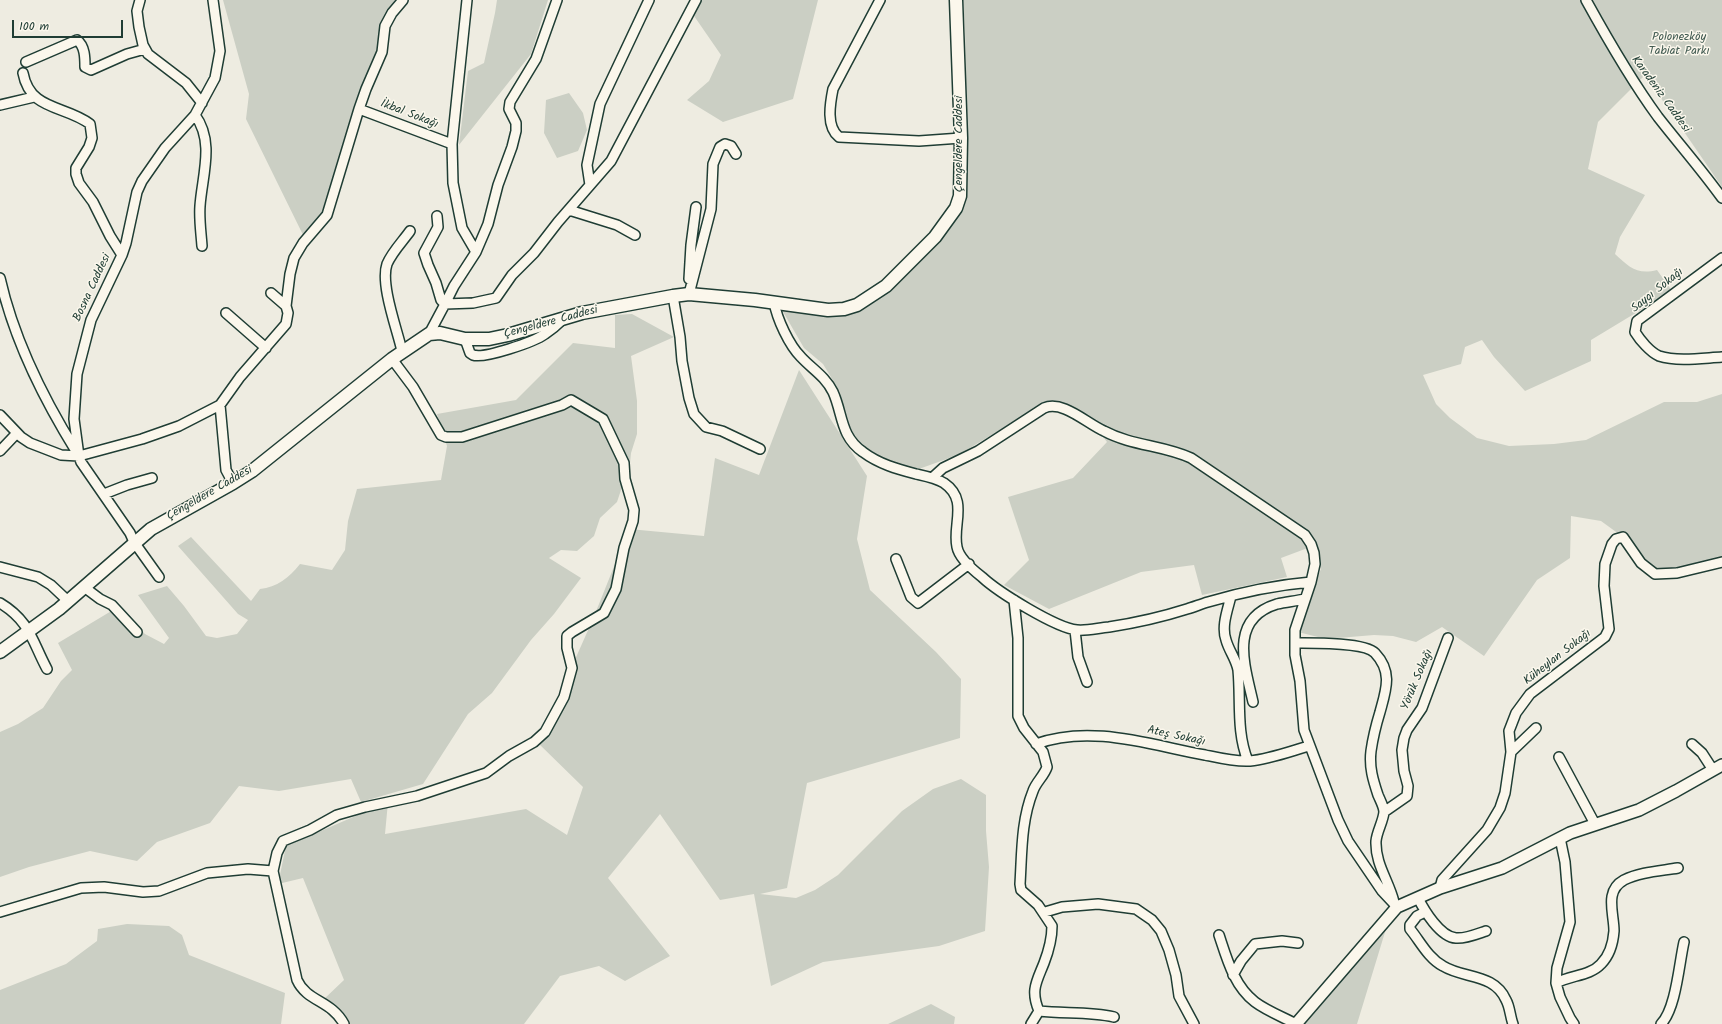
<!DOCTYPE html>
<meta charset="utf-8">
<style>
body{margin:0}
#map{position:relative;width:1722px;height:1024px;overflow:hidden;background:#eeece1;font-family:Kalam,sans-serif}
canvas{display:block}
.scale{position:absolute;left:12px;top:20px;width:111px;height:18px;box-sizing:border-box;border:2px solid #1f3d34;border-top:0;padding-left:5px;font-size:12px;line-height:14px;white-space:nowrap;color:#1f3d34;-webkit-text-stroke:3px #fbf7ec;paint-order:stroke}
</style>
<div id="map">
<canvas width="1722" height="1024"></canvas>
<div class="scale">100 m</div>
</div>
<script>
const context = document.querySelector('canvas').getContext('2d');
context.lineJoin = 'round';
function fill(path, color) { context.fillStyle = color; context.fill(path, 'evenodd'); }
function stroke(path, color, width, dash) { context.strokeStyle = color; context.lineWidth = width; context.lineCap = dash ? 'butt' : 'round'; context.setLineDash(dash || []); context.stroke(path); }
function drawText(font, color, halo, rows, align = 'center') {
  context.font = font + ' Kalam,sans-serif'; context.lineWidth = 3; context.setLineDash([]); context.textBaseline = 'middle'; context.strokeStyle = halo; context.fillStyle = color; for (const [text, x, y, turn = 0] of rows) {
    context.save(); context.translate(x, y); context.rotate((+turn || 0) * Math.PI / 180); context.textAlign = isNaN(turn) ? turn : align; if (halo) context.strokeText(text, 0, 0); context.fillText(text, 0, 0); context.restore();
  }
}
fill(new Path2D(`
 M223,0H400L390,18L327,211L306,241L246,119L249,94Z
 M497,0H548L531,54L459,145L468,71L484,63L495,13Z
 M697,0H818L793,99L723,122L687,100L709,81L721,55L692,13Z
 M963,0H1722V187L1645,75L1598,122L1588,169L1645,195L1620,237L1615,254C1629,267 1637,275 1657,270L1672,291L1591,340V361L1525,391L1494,357L1482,340L1465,347L1461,364L1423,375L1436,404L1450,418L1477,438L1509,446L1554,444L1586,440L1664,402H1697L1722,394V562L1655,574L1623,537L1601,521L1571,516L1570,558L1537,580L1484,656L1442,627L1416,642L1393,636L1374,635L1326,639L1294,631L1321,569L1313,546L1281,558L1287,577L1202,595L1194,565L1141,572L1049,609L1004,585L1029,560L1008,497L1073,478L1107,442L1094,425L1045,403L958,455L916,470L863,451L848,432L840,392L823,364L804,348L782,310L857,311L959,213L967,139L965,30Z
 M569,93L583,113L587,130L578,151L557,158L544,133L546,100Z
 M632,314L674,337L631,356L637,401V434L631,453L630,463L617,502L600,518L594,536L577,551L561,550L549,558L581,578L554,614L531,640L492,693L468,714L423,784L361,802L351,779L279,791L239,786L210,823L157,842L137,861L90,851L29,867L0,877V732L18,724L43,708L61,681L72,670L58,643L118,607L145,634L164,644L169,638L138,595L167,586L184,606L206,636L217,638L237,634L248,620L238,614L178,546L191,537L251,601L260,589C277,587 289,578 300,564L332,570L345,550L348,521L357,489L441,480L447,446L437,414L516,400L573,343L615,348V315Z
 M799,370L867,476L857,539L870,590L936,652L961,679L960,738L807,783L787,888L760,894L796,898L815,890L838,875L902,811L933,789L961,779L986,795V831L989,867L985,931L939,946L823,962L771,986L754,894L720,900L660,814L608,878L670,956L625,981L599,966L560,976L524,1024H344L323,1000L344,980L303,878L278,884L286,846L388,802L385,834L526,809L567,835L583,787L538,743L593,619L629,529L704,536L715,458L759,475Z
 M1382,916L1389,919L1357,1024H1303Z
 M127,924L169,926L182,935L189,955L285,993L281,1024H0V990L66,964L97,941L98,929Z
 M931,1004L955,1017L954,1024H888Z`), '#cbcfc4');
const minor = new Path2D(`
 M140,0L137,11L139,27L143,45L148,54L186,83L202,103
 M880,0L833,89C830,104 826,127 839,137L919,141L961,138
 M1586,0C1608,40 1631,80 1658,117C1679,144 1702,170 1722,198
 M26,62L77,40C85,46 85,58 85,67L91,70L127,54L145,49
 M23,73C30,111 65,105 90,124L92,138L89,147L76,168V174L79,183L93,202L110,236L122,255
 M0,105L34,97
 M359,109L452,144
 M195,115C215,142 202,176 200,206C199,219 201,232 202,246
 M590,185L587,165L600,104L649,0
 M569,210L617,225L635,235
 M437,216L438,227L424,253L428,265L436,283L441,300L445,304L454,286L476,252L462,228L453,183L452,144L467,0
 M476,252L488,224L498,185L512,147L516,131V123L509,109L510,102L536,59L557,0
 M1722,258L1637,321L1635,332C1640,340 1650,352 1659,356C1678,362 1703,358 1722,357
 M0,278C14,340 43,398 76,451
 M689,279L691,245L696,207
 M271,293L286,306
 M689,294L711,209L713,164L720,147L725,144L731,146L736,154
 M673,296L680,337L682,361L689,398L694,414L706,427L722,431L760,449
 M774,302C777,319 789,345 801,357C812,369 825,376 833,392C843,414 840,436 863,452C879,464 897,469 916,474C925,476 936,478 944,483C969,500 952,525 957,547C959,558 973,570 982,577C998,592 1056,628 1077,630C1087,631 1098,628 1109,627C1135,623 1162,617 1187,609C1194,607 1201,604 1208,602C1242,592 1276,585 1311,582
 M226,313L266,348
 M429,334L445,304L473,303L496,298L512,275L534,253L558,222L611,161L696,0
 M465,339L470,353L473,355C484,359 534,342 545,334C551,330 557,325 562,320
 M402,351C397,329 380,284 387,264C392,252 403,241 410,231
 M220,405L226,470L233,483
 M0,415L21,437L30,443L61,455L79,456L142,439L179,426L220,405L240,377L286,324L288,313L286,306L290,274L294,258L303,243L327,215L359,109L366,89L382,52L385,26L392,13L403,0
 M0,451L17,433
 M932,478L943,468L978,451L1044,408C1063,400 1086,423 1104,431C1132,446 1163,445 1191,458L1305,535L1311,544L1314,553L1315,564L1311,582L1295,630V655L1300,681L1304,730L1338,820L1348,841L1382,891L1397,907
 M104,494L127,485L152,478
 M896,559L911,597L918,603L969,564
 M0,567L38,577L51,585L68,601
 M159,577L134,542L130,533L81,462L79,456L74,419L77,374L91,320L122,255L126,243L137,192L142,181L165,148L195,115L215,78L220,51L213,0
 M84,587L100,599L112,605L137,632
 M1231,596C1228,609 1221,626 1226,640C1229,651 1236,659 1238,670C1241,700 1236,732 1248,761
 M1014,600L1018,638V716L1024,728L1043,752L1047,767C1044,776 1036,782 1033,791C1021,821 1022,852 1020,884L1021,890L1038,905L1052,926C1052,939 1049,950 1044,963C1037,981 1030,990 1039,1011
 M0,603C30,621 32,641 47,669
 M1075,630L1078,657L1087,682
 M1295,643C1311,643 1365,642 1375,653C1393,672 1386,690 1380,712C1376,725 1373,737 1371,751C1369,767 1373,780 1378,795C1380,800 1384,807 1384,812C1383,822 1377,831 1376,841C1375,864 1389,881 1394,902
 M1253,702C1245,666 1228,619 1277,604C1286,602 1296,601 1305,599
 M1036,744C1091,724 1150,745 1205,755C1219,758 1235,762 1250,761C1270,759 1291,751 1309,746
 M1692,744L1702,753L1713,770
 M1511,752L1509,731L1516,713L1530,694L1605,637L1609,629L1604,586L1605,564L1612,544L1616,539L1623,537L1641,563L1655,574L1677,573L1722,562
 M1559,757L1595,824
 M1384,812L1407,796L1408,786L1404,771L1402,750L1404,738L1407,730L1422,708L1448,638
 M1560,838L1565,862L1570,922L1557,968L1556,983L1560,997L1570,1018L1574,1024
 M1440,888L1442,880L1487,830L1500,808L1505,793L1511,752L1536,728
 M1418,898C1424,910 1440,937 1456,938C1465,939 1477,934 1486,931
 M0,912L81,888L104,887L143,892L159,891L207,873L248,869L273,871
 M1045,912L1062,907L1098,904L1136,909L1152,920L1161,931L1169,950L1176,975L1179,996L1194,1024
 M1425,912L1417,916L1410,925V929C1420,941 1428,958 1443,966C1464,979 1494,973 1506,1000C1510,1007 1510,1016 1513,1024
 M1219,935C1227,959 1234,986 1255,1002C1267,1011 1283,1017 1296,1024
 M1233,975L1241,961L1255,944L1282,941L1298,943
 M1556,983C1571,975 1590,976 1601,964C1610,955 1613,944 1614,931C1614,913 1604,891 1624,880C1640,872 1660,871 1678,868
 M1039,1011C1064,1014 1089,1011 1114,1017
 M344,1024C331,1000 307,1002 297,980L273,871L277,853L283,841L310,830L337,815L365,807L417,796L486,773L509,756L534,742L545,732L564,697L572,668L567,648V636L572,632L604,613L616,589L624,548L633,521L634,510L625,479L624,463L603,419L571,400L562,405L462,437H446L441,435L413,387L392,359
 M1031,1024L1039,1011
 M1661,1024C1676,1009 1679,964 1684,942`);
const tertiary = new Path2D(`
 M1296,1024L1397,907L1440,888L1502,868L1570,833L1639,810L1676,791L1722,765`);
const secondary = new Path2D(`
 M0,652L59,609L151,529L233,483L252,471L392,359L429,334L440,333L465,339H489L508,335L582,313L673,296L689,294L755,300L828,310L844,309L857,305L886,286L935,237L956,208L960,196L961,138L956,0`);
stroke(minor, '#1f3d34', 12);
stroke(tertiary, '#1f3d34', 14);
stroke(secondary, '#1f3d34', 15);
stroke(minor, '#fbf7ec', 9);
stroke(tertiary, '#fbf7ec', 11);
stroke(secondary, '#fbf7ec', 12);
drawText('12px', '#415a51', '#fbf7ec', [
 ["Polonezköy",1679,38],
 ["Tabiat Parkı",1679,52]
]);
drawText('12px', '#1f3d34', '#fbf7ec', [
 ["Karadeniz Caddesi",1660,95,54],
 ["İkbal Sokağı",409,115,21],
 ["Çengeldere Caddesi",960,144,-90],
 ["Bosna Caddesi",93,288,-65],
 ["Saygı Sokağı",1658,291,-39],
 ["Çengeldere Caddesi",551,323,-15],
 ["Çengeldere Caddesi",210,494,-30],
 ["Küheylan Sokağı",1558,658,-38],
 ["Yörük Sokağı",1418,680,-67],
 ["Ateş Sokağı",1176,737,12]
]);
</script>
